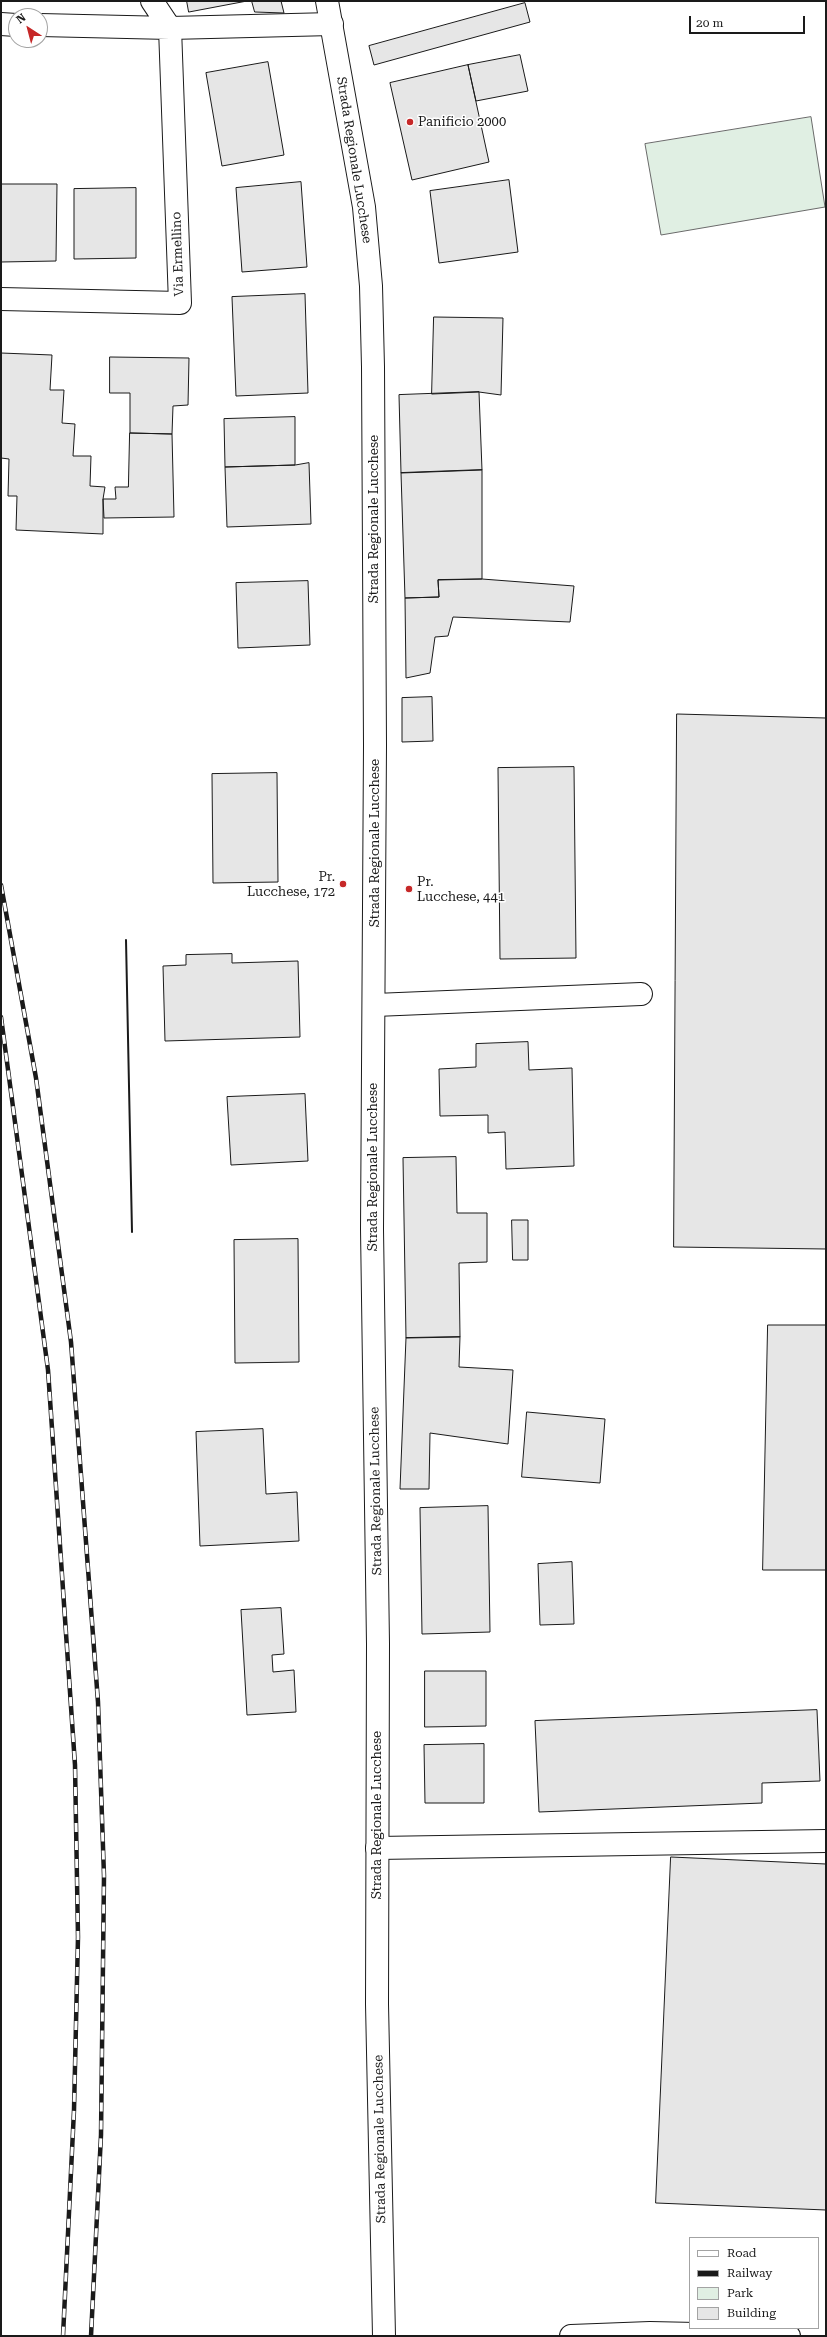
<!DOCTYPE html>
<style>
body{margin:0}
#map{position:relative;width:827px;height:2337px;overflow:hidden;background:#fff;font-family:"Roboto Serif",serif}
canvas{display:block}
.frame{position:absolute;inset:0;border:2px solid #1a1a1a;pointer-events:none}
.legend{position:absolute;left:689px;top:2237px;width:130px;height:92px;box-sizing:border-box;background:#fff;border:1px solid #a3a3a3;margin:0;padding:5px 7px;list-style:none;font-size:12px;color:#1a1a1a}
.legend li{display:flex;align-items:center;gap:8px;height:20px}
.legend b{width:20px;border:1px solid #a3a3a3}
.north{position:absolute;left:8px;top:8px;width:40px;height:40px;box-sizing:border-box;background:#fff;border:1px solid #a3a3a3;border-radius:50%;rotate:324deg;font-size:11px;font-weight:700;line-height:16px;text-align:center;color:#1a1a1a}
.north::after{content:'';display:block;margin:auto;width:14px;height:18px;background:#c62828;clip-path:polygon(50% 0,100% 100%,50% 72%,0 100%)}
.scale{position:absolute;left:689px;top:16px;width:116px;height:18px;box-sizing:border-box;border:2px solid #1a1a1a;border-top:0;padding-left:5px;font-size:12px;line-height:14px;white-space:nowrap;color:#1a1a1a;-webkit-text-stroke:3px #fff;paint-order:stroke}
</style>
<div id="map">
<canvas width="827" height="2337"></canvas>
<div class="frame"></div>
<ul class="legend">
<li><b style="height:5px;background:#fff"></b>Road</li>
<li><b style="height:5px;background:#1a1a1a"></b>Railway</li>
<li><b style="height:11px;background:#e0efe3"></b>Park</li>
<li><b style="height:11px;background:#e6e6e6"></b>Building</li>
</ul>
<div class="north">N</div>
<div class="scale">20 m</div>
</div>
<script>
const context = document.querySelector('canvas').getContext('2d');
context.lineJoin = 'round';
function fill(path, color) { context.fillStyle = color; context.fill(path, 'evenodd'); }
function stroke(path, color, width, dash) { context.strokeStyle = color; context.lineWidth = width; context.lineCap = dash ? 'butt' : 'round'; context.setLineDash(dash || []); context.stroke(path); }
function drawText(font, color, halo, rows, align = 'center') {
  context.font = font + ' "Roboto Serif",serif'; context.lineWidth = 3; context.setLineDash([]); context.textBaseline = 'middle'; context.strokeStyle = halo; context.fillStyle = color; for (const [text, x, y, turn = 0] of rows) {
    context.save(); context.translate(x, y); context.rotate((+turn || 0) * Math.PI / 180); context.textAlign = isNaN(turn) ? turn : align; if (halo) context.strokeText(text, 0, 0); context.fillText(text, 0, 0); context.restore();
  }
}
const green = new Path2D(`
 M811,117L825,207L661,235L645,144Z`);
fill(green, '#e0efe3');
stroke(green, '#6a6a6a', 1);
const building = new Path2D(`
 M187,1H247L189,12Z
 M252,1H281L284,13L255,12Z
 M525,3L530,22L374,65L369,46Z
 M520,55L528,91L476,101L468,65Z
 M268,62L284,155L222,166L206,73Z
 M468,65L489,162L412,180L390,83Z
 M509,180L518,252L439,263L430,191Z
 M301,182L307,267L242,272L236,188Z
 M1,184H57L56,261L1,262Z
 M136,188V258L74,259V189Z
 M305,294L308,393L236,396L232,297Z
 M434,317L503,318L501,395L479,392L432,394Z
 M1,353L52,355L50,390H64L62,423L75,424L73,456H91L90,486L105,487L103,499V534L16,530L17,496H8L9,459L1,458Z
 M110,357L189,358L188,405L173,406L172,434L130,433V393H110Z
 M479,392L482,470L401,473L399,395Z
 M295,417V465L225,467L224,419Z
 M130,433L172,434L174,517L104,518L103,499H116L115,487H128Z
 M309,463L311,524L227,527L225,467L295,465Z
 M482,470V579L438,580L439,597L405,598L401,473Z
 M482,579L574,586L570,622L453,617L448,636L435,637L430,673L406,678L405,598L439,597L438,580Z
 M308,581L310,645L238,648L236,583Z
 M432,697L433,741L402,742V698Z
 M677,714L826,718V1249L674,1247Z
 M574,767L576,958L500,959L498,768Z
 M277,773L278,882L213,883L212,774Z
 M232,954V963L298,961L300,1037L165,1041L163,966L186,965V955Z
 M528,1042L529,1070L572,1068L574,1166L506,1169L505,1132L488,1133V1115L440,1116L439,1069L476,1067V1044Z
 M305,1094L308,1161L231,1165L227,1097Z
 M456,1157L457,1213H487V1262L459,1263L460,1337L406,1338L403,1158Z
 M512,1220H528V1260H513Z
 M298,1239L299,1362L235,1363L234,1240Z
 M768,1325H826V1570H763Z
 M460,1337L459,1367L513,1370L508,1444L430,1433L429,1489H400L406,1338Z
 M527,1412L605,1419L600,1483L522,1477Z
 M263,1429L266,1494L297,1492L299,1541L200,1546L196,1432Z
 M488,1506L490,1632L422,1634L420,1508Z
 M572,1562L574,1624L540,1625L538,1564Z
 M281,1608L284,1654L272,1655L273,1672L294,1670L296,1712L247,1715L241,1610Z
 M425,1671H486V1726L425,1727Z
 M817,1710L820,1781L762,1783V1803L539,1812L535,1721Z
 M484,1744V1803H425L424,1745Z
 M671,1857L826,1864V2210L656,2203Z`);
fill(building, '#e6e6e6');
stroke(building, '#1a1a1a', 1);
const minor = new Path2D(`
 M1,24L16,25
 M40,25L170,28L332,24
 M1,299L180,303L170,28L152,1
 M375,1005L641,994
 M377,1848L826,1841
 M571,2336L650,2333L789,2336`);
const major = new Path2D(`
 M327,1L364,207L371,286L373,367L375,745L372,1229L378,1644L377,2004L384,2336`);
stroke(minor, '#1a1a1a', 24);
stroke(major, '#1a1a1a', 24);
stroke(minor, '#fff', 22);
stroke(major, '#fff', 22);
const rail = new Path2D(`
 M1,885L36,1078L71,1342L98,1702L104,1876L101,2135L91,2336
 M1,1017L48,1370L75,1765L78,1937L74,2110L63,2336`);
stroke(rail, '#1a1a1a', 4.5);
stroke(rail, '#fff', 3, [9]);
stroke(new Path2D(`
 M126,940L132,1232`), '#1a1a1a', 2);
for (const [x, y, r, color] of [
 [410,122,4,"#c62828"],
 [343,884,4,"#c62828"],
 [409,889,4,"#c62828"]
]) { const dot = new Path2D(); dot.arc(x, y, r, 0, 2 * Math.PI); context.fillStyle = color; context.fill(dot); stroke(dot, '#fff', 1.5); }
drawText('13px', '#1a1a1a', '#fff', [
 ["Panificio 2000",418,122],
 ["Pr.",335,877,"right"],
 ["Lucchese, 172",335,892,"right"],
 ["Pr.",417,882],
 ["Lucchese, 441",417,897]
], 'left');
drawText('13px', '#1a1a1a', '#fff', [
 ["Strada Regionale Lucchese",354,160,81],
 ["Via Ermellino",178,254,-92],
 ["Strada Regionale Lucchese",374,519,-90],
 ["Strada Regionale Lucchese",375,843,-90],
 ["Strada Regionale Lucchese",373,1167,-90],
 ["Strada Regionale Lucchese",376,1491,-91],
 ["Strada Regionale Lucchese",377,1815,-90],
 ["Strada Regionale Lucchese",380,2139,-91]
]);
</script>
